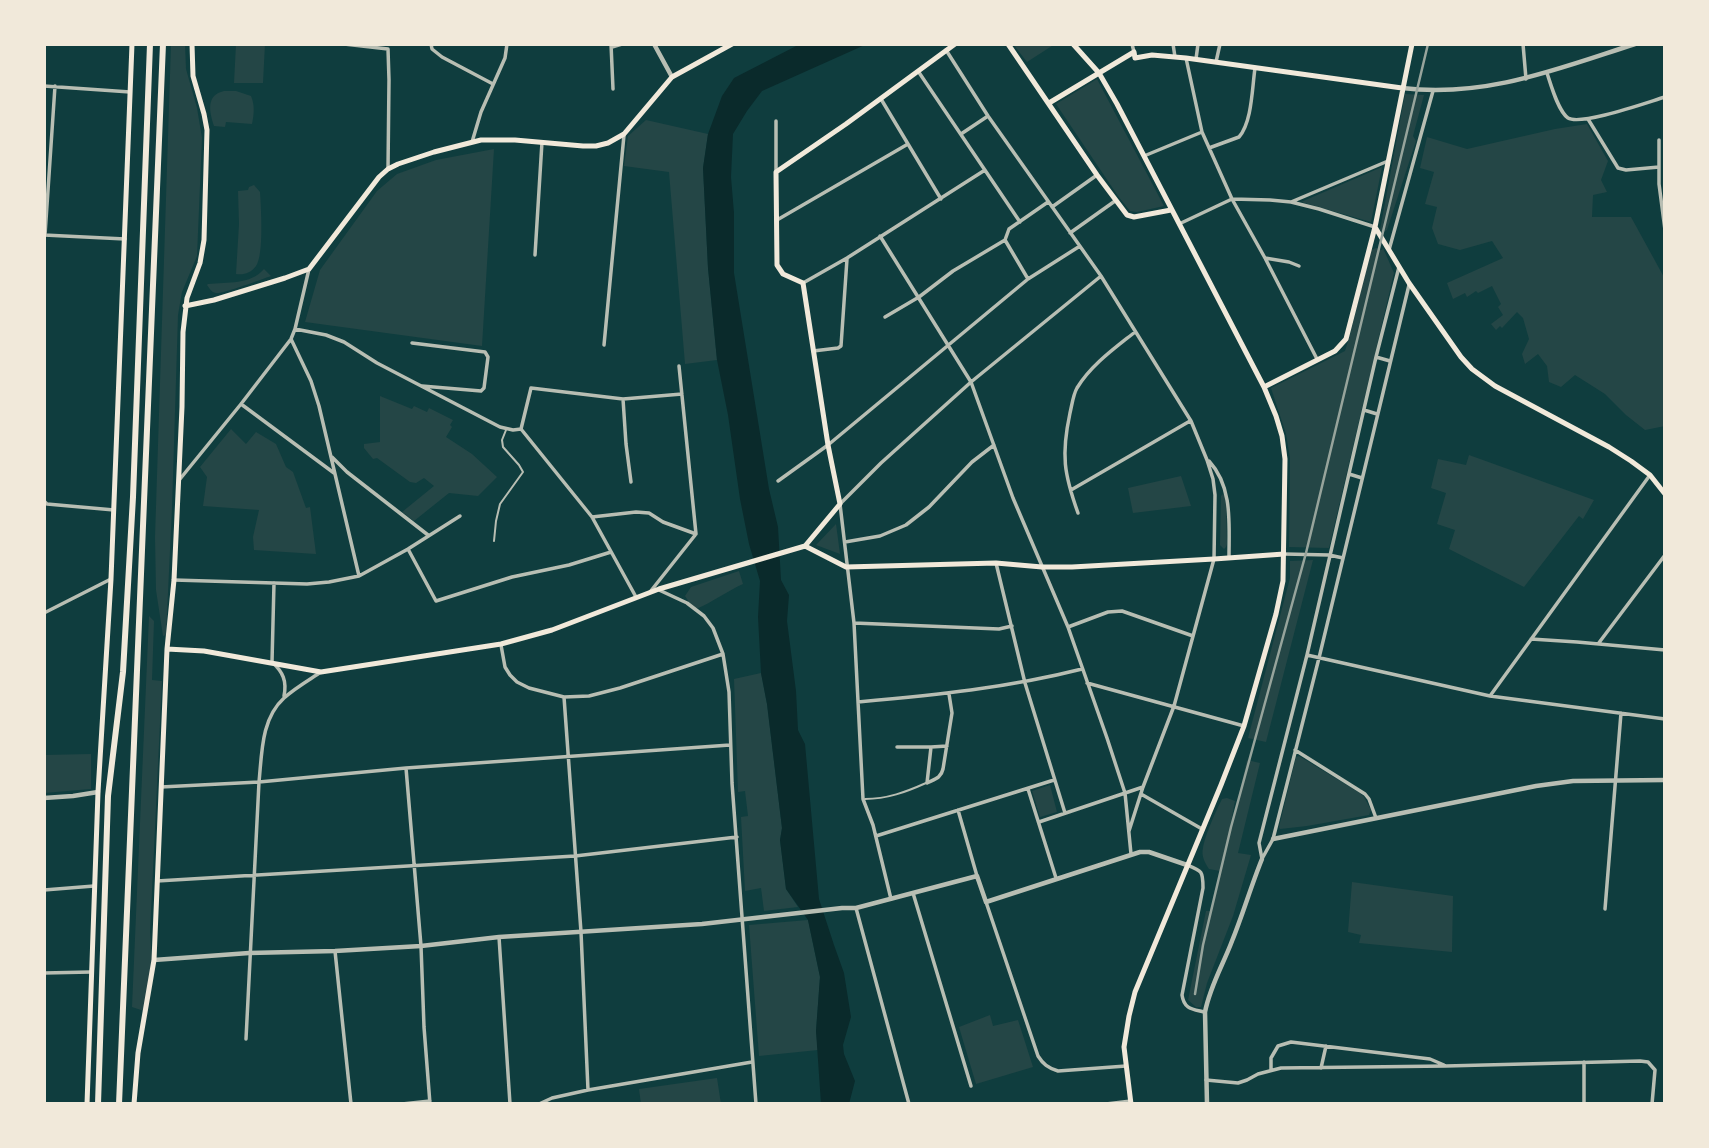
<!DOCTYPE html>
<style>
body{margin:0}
#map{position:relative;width:1709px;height:1148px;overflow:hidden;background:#0f3d3e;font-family:Barlow,sans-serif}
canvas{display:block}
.frame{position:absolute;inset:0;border:46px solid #f1e9da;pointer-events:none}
</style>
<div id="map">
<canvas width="1709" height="1148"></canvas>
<div class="frame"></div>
</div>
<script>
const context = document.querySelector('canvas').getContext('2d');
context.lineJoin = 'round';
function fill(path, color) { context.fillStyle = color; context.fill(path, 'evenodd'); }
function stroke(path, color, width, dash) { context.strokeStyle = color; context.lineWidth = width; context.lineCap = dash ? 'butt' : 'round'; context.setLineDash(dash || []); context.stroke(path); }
fill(new Path2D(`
 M171,44H185L186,69L197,108L202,138L197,256L182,292L178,315L172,508L166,635L163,636L156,590L155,537Z
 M236,44H265L263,83H234Z
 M1013,44H1055L1027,62Z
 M1097,79L1164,206L1137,212L1130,211L1118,196L1056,104Z
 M224,91H236L251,96C255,105 254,115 252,124L226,122L225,127L214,126C209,111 206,95 224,91Z
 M1405,94L1424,95L1413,136L1416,141L1387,230L1383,232L1380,230Z
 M646,120L708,134L703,168L708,268L717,360L685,364L669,172L624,166L628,136Z
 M1587,124L1608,161L1601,180L1607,192L1593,195L1592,217H1631L1665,279V426L1645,430L1626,415L1605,394L1575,375L1561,387L1549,382L1547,366L1538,354L1525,364L1522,354L1529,339L1523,318L1517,312L1502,328L1500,326L1496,330L1491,324L1503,315L1498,307L1501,304L1492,286L1478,293L1476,291L1467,297L1465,293L1453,299L1447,283L1503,258L1492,241L1460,250L1438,244L1432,228L1437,207L1425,204L1434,172L1420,168L1427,137L1467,149L1555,129Z
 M494,149L482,346L305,322L320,270L377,191L397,174L436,160Z
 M1382,167L1371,222L1301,202Z
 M254,185L260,192C261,208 264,255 256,266C251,273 244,275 236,274L239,224L238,191L248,190L249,187Z
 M1376,248L1382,250L1383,248L1394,273L1329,548L1289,547L1290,458L1286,434L1271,388L1345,351L1350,335L1371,250Z
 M264,269L271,276C262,279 223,294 216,293C211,292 210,289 207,285L208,284C228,282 250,285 264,269Z
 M380,396L412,409L414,406L427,412L429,408L453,420L450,425L452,427L446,437L472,454L497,477L478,496L449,493L414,521L402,512L434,486L424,478L416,483L410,482L377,458L373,459L364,448V444L380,442Z
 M231,429L246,444L256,432L276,444L286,467L293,472L306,508L310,507L316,554L254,550L253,537L259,510L203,506L207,477L200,467Z
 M1469,455L1594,500L1583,519L1579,516L1524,587L1449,549L1455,530L1437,524L1446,493L1431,488L1438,459L1466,465Z
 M1181,476L1191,506L1133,513L1128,488Z
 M1223,494L1226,496L1227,544L1226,547L1224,549L1220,545L1221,496Z
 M836,524L840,554L816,545Z
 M1313,560L1266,742L1248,738L1290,578V561Z
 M739,571L743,584C727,591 713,602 696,609L691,605L685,596L691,587Z
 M149,616L154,621L152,680L162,681L152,891L150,932L152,958L147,1012L132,1007Z
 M761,673L767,704L782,828L780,840L786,889L798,907L764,911L761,888L745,891L741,817L748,816L745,791L738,792L734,679Z
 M91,754V789L44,793V755Z
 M1299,756L1360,793L1364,797L1371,810L1369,815L1307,826L1280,829L1279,827L1296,757Z
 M1247,760L1260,763L1238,853L1251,855L1233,916L1207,983L1201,1007H1196L1188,1000L1206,911H1210L1220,871L1209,869C1205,863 1201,856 1203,848C1205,835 1216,811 1222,799L1227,798L1235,801L1224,859Z
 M1050,785L1057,812L1040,817L1032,791Z
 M1352,882L1453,896L1452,952L1359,943L1361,935L1348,932Z
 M808,920L820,977L816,1031L818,1050L759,1056L749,925Z
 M990,1015L993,1026L1018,1020L1033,1067L976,1084L959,1027Z
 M717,1078L721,1104H641L639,1089Z`), '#244646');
fill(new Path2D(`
 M800,44H867L762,91L747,111L733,134L731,177L734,213V273L769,489L778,527L781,580L789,595L787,621L796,691L798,730L805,744L819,899L834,945L844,973L851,1017L843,1045L844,1054L855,1081L849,1104H821L816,1031L820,977L808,920L786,889L780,840L782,828L767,704L761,673L758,617L760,581L749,544L740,499L728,415L717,360L708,268L703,168L708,134L722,96L734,78Z`), '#0a2a2b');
stroke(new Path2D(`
 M494,541L496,521L500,504L523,472L519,465L503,447L502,440L506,430
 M865,799C887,799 906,792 926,783`), '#b8beb3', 2);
stroke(new Path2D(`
 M344,44L388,49L389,80L388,169
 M431,44L432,49L442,57L493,84
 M611,44L613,89
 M1132,44L1134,52
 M1173,44L1175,57
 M1523,44L1526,79
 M612,47L622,44
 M946,50L988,116L1101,276L1191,421L1207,460L1213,479L1215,495L1214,559L1174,706L1143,787L1129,831
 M1186,58L1202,132L1232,199L1265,258L1317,359
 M1196,59L1198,44
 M1216,62L1220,44
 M918,71L1020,222
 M1547,73C1551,85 1558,111 1568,118C1581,126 1648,102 1665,97
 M44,86L130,92
 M881,99L941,199
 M1588,119L1618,168L1626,170L1659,167
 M776,121V172
 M961,134L988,116
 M1659,140V184L1665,230
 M472,142L481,112L505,58L507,44
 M1209,148L1239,137C1252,122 1252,89 1255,68
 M1144,156L1202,132
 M1291,202L1388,161
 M1052,207L1097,175
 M777,220L908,144
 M1179,224L1232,199L1270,200L1291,202L1319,209L1375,227
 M1070,233L1115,201
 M44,235L125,239
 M45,235L55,86
 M880,236L971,382L1013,498L1068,627L1107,738L1125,793L1131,854
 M1389,250L1433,91
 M535,255L542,142
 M1265,258L1289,262L1299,266
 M1028,279L1005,240L1009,229L1048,202
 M803,283L847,258L985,170
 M885,317L919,297L953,271L1005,240
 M295,329L326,335L344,342L377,363L500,427L513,430L521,429
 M291,339L311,381L319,406L359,576
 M412,343L485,352L488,357L484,388L481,391L422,386
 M604,345L624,135
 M813,351L838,348L841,346L847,259
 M1376,357L1390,361
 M623,399L626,444L631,482
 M241,404L334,473
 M1364,410L1377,414
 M521,429L592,517L636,597
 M521,429L531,388L623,399L682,394
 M332,457L347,472L428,535
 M1209,461C1233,487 1229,524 1229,557
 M1349,474L1362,478
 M180,479L241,404L291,339L295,329L309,269
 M778,481L828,445L1028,279L1080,246
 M1071,490L1190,421
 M44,501L47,504L114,510
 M1078,513C1064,474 1061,455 1070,413C1072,405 1073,395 1077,388C1091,365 1115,348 1135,332
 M592,517L636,512L649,513L663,522L696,534
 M845,542L880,536L906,525L929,507L972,462L994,445
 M408,549L436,601L512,577L569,565L611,552
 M1284,554L1329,555L1343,558
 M996,563L1025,683L1065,813
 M174,580L307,584L329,582L359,576L408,549L460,516
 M274,583L272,662C283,672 287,681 284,696
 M659,590L687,603L704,616L713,628L723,654L729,692L732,783L756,1104
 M650,592L696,534L679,366
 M44,613L111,579
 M854,623L999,629L1012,626
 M1068,627L1108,612L1122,611L1193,636
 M1531,639L1577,642L1665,650
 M1598,644L1665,555
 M501,645L505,667L510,675L517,682L529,688L564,697L589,696L620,688L723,654
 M1307,655L1490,696L1665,719
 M1087,683L1244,726
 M1490,696L1650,475
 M564,697L581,932L588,1090
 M858,702C935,695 1007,688 1082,669
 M897,747H931L947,746
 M1295,750L1365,794L1369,799L1376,818
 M406,768L421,946L424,1027L430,1104
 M927,783C935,779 941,778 943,769L952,713L949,694
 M927,783L931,747
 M161,787L259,782L406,768L730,745
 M1028,789L1056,878
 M1141,794L1202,829
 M958,810L977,876
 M1039,822L1143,787
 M876,836L1054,780
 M1263,857L1273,839L1319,658L1409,285
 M1262,859L1259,843L1307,655L1376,357L1399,267
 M1187,865C1202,871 1203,871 1203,888L1182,995C1184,1009 1192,1009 1204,1012
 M157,881L575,856L737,837
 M44,890L94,886
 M913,893L971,1086
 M891,899L873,825L863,799L854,623L840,504L881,463L971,382L1101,276
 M986,902L1038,1056C1043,1064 1048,1068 1058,1071L1126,1066
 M856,908L909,1104
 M1605,909L1621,713
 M499,937L510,1104
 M335,951L351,1104
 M44,973L91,972
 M246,1039L259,782C262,753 261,719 284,698C295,688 309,680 321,672
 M1584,1062V1104
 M1321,1068L1326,1046
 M1271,1070V1058L1278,1046L1291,1042L1430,1059L1444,1065
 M1206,1080L1238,1083L1247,1080L1258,1074L1281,1068L1446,1066L1640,1061L1648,1062L1655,1070L1652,1104
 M402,1104L430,1101
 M539,1104L552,1098L588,1090L752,1062
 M1106,1104L1131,1101`), '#b8beb3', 3.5);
stroke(new Path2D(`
 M654,44L672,77
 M1402,88C1486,98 1557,69 1635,44
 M44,798L73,796L98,792
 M1273,839L1536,786L1573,781L1665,780
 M154,960L249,953L335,951L421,946L499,937L702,924L842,908H856L977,876L986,902L1140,852H1149L1187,865
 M1207,1104L1205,1012C1210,986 1223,965 1232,941C1243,914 1251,886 1262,859`), '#b8beb3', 4.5);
stroke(new Path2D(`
 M1008,44L1097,175L1127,215L1134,217L1171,210
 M1073,44L1099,73L1117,104L1264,387L1276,416L1282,436L1285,459L1283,581L1276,614L1244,726L1221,785L1135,992L1129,1016L1124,1047L1131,1104
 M1049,103L1134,52L1135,58L1152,55L1186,58L1402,88
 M1375,227L1409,283L1461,357L1472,369L1495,386L1609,447L1631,461L1650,475L1665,494
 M185,306L214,300L285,278L309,269L379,177L388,169L398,164L434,152L481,140H515L583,146H596L608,143L624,134L672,77L732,44
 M1264,387L1335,351L1346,339L1375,227L1412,44
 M805,546L846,567L996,563L1042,567H1072L1214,559L1284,554
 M167,649L204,651L321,672L501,644L552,630L659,589L805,546L840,504L828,445L803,283L783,274L777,265L776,172L846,124L955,44
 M87,1104L98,792L111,579L132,44
 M134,1104L138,1053L154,960L167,649L174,580L182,407L183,332L187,298L200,263L204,240L207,130L204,114L193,76L192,44`), '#f1e9da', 5);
stroke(new Path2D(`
 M98,1104L108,796L123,672L133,497L150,44
 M119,1104L163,44`), '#f1e9da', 6);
stroke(new Path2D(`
 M1195,994L1203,945L1231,827L1306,553L1428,44`), '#97a49c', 2.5);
</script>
